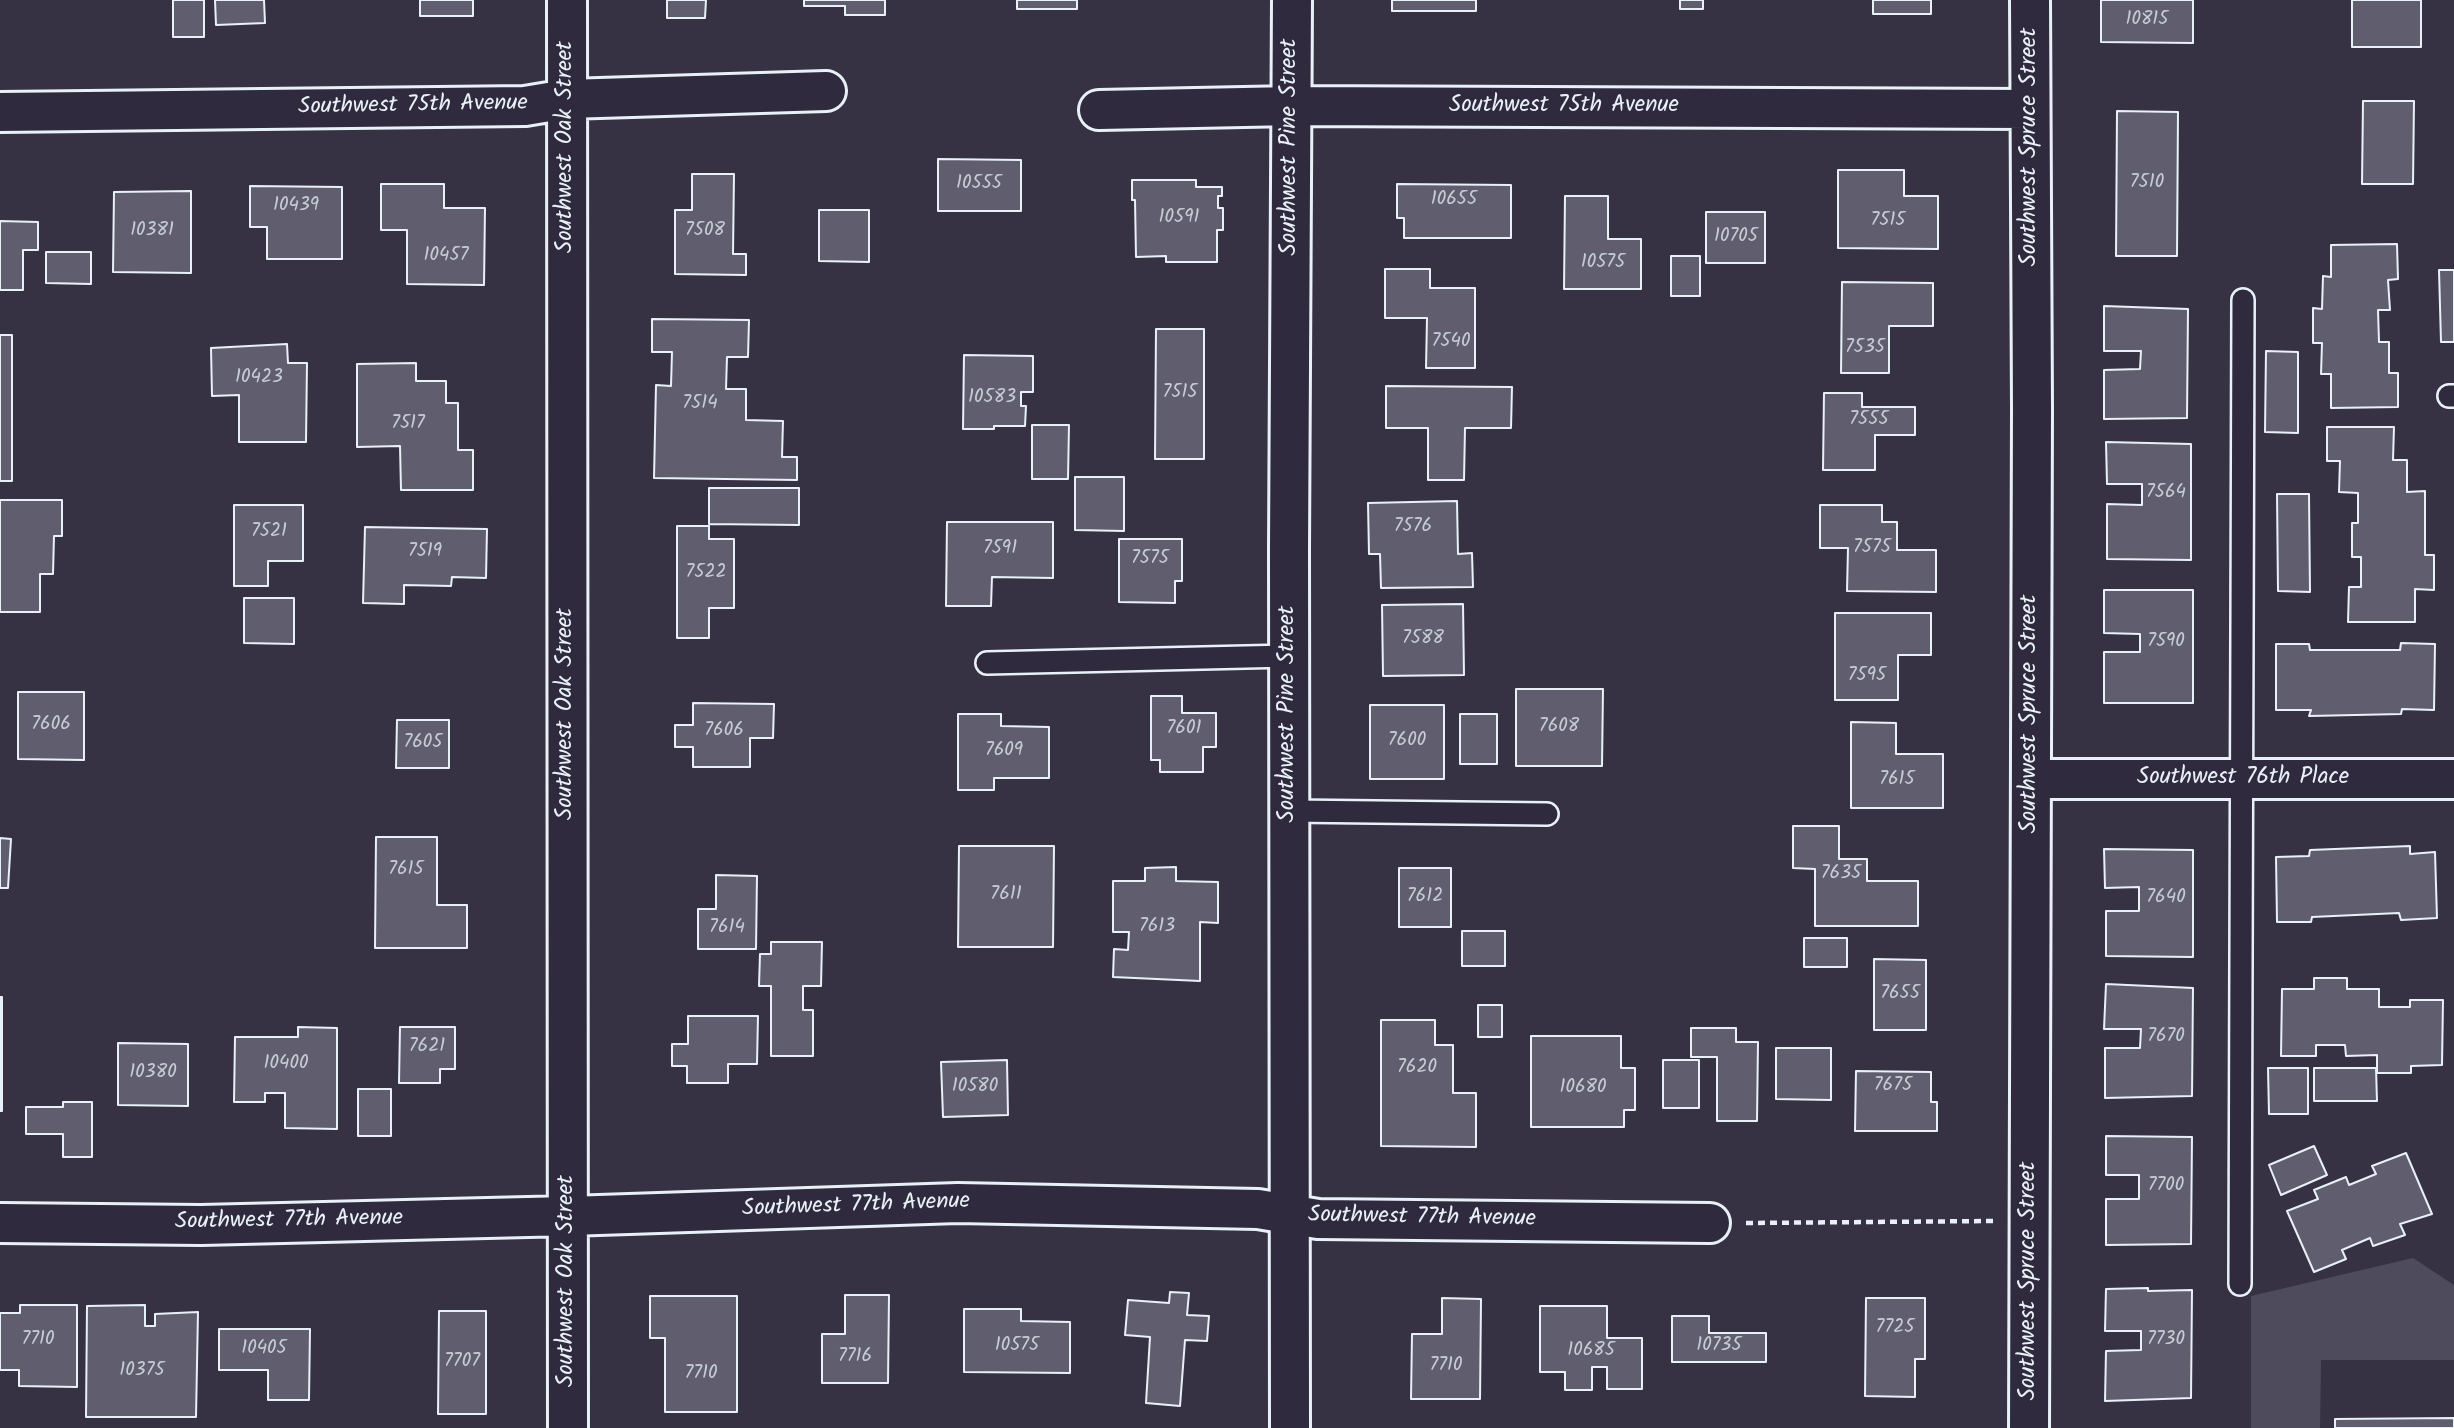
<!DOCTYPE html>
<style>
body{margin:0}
canvas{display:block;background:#363244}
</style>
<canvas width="2454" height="1428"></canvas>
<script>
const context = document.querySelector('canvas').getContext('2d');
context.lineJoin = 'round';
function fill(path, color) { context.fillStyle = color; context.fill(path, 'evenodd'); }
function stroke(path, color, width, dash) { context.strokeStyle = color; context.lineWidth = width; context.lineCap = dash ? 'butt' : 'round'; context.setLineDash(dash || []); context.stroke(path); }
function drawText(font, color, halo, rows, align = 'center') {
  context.font = font + ' Kalam,sans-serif'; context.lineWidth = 5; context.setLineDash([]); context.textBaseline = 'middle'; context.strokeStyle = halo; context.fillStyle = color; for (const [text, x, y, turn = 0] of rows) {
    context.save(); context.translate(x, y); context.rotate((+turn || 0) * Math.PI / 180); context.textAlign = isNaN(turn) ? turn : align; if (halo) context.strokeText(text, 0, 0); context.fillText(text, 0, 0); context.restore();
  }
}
fill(new Path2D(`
 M2413,1258L2454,1285V1360H2321L2320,1428H2251V1296Z`), '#4d4b5c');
const building = new Path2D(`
 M173,0H204V37H173Z
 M215,0H264L265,23L216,25Z
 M420,0H473V16H420Z
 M667,0H706L705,18H667Z
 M804,0H885V15H845V6H804Z
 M1017,0H1077V9H1017Z
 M1392,0H1476V11H1392Z
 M1680,0H1703V9H1680Z
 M1873,0H1931V14H1873Z
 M2101,0H2193V43L2101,42Z
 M2352,0H2421V47H2352Z
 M2363,101H2414L2413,184H2362Z
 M2117,111L2178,112L2177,256H2116Z
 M938,159L1021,160V211H938Z
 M1838,170H1904V196H1938V249L1838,248Z
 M692,174H734L733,254H746V275L675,274V210H692Z
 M1132,180H1196V187H1222V196H1218V208H1223V230H1217V262H1166V256L1136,257L1135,200H1132Z
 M381,184H444V208H485L484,285L407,284V230H381Z
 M1397,184L1511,185V238H1404V218H1397Z
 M250,186L342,187V259H267V227H250Z
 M191,191V273L113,272L114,192Z
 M1565,196H1608V239H1641V289H1564Z
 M819,210H869V262L819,261Z
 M1706,212H1765V263H1706Z
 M0,221L38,222V250H23V290H0Z
 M2397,244L2398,279L2388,280L2390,310H2378L2379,342H2389V373H2398V407L2331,408V374H2321L2322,343H2313V308L2322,309L2323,276L2331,277V245Z
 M46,252H91V284L46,283Z
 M1671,256H1700V296H1671Z
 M1385,269H1430V288H1475V368H1426L1427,318H1385Z
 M2439,270H2454V342H2441Z
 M1842,282L1933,283V326H1889V373H1841Z
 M2104,306L2188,309L2187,418L2104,419V370L2140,369L2141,351H2104Z
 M652,319L749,320L748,357H727L726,389H746V420L783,421L782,457H797V480L654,478L656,385L671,386L672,352H652Z
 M1156,329H1204V459H1155Z
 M0,335H12V481H0Z
 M287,344L288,363H307L306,442H239V395L212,396L211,348Z
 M2266,351L2298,352V433L2265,432Z
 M964,355L1033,356V392H1021V406H1026L1025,426H994V429H963Z
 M416,363V381H446V403H458V450H473V490H401L400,446L357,447V364Z
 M1386,386L1512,387L1511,428H1465L1464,480H1428V428H1386Z
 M1824,393H1862V407H1915V435H1875V470H1823Z
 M1032,425H1069L1068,479H1032Z
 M2327,427H2394L2393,460H2407V492L2425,491V555H2434V590L2415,589V622H2348L2349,587H2361V557H2352V523H2358V493L2339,492L2340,461H2327Z
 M2106,442L2191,444V560L2107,559V504L2142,505V484H2107Z
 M1075,477H1124V531L1075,530Z
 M709,488H799V525L709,524Z
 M2277,494H2309L2310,592L2278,591Z
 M0,500H62V536H54L53,574H40V612H0Z
 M1457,501L1458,554L1472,553L1473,587L1381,588L1380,554H1369L1368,503Z
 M234,505H303V561H268V586H234Z
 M1820,505H1882V522H1897V550H1936V592L1847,591L1848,548H1820Z
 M947,522H1053V578L992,577L991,606H946Z
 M677,526H709V539H734V608H709V638H677Z
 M365,527L487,529L486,578L452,577L451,586L404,585V604L363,603Z
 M1119,539H1182V581H1175V603L1119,602Z
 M2104,590H2193V703H2104V652H2140V634L2104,633Z
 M244,598H294V644L244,643Z
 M1463,604L1464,675L1383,676L1382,605Z
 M1835,613H1931V655H1898V700H1835Z
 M2401,643L2435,644L2434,710L2402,709L2401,714L2309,716L2311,710H2276V644H2309L2310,650H2400Z
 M1516,689H1603L1602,766H1516Z
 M18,692H84V760L18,759Z
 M1151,696H1182V713H1216V747H1203V772H1160V760H1151Z
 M693,703L774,704L773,738H750V767H693V747H675V725H693Z
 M1370,705H1444V779H1370Z
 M958,714H1001V726L1049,727V778H994V790H958Z
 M1460,714H1497V764H1460Z
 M397,720H449V768H396Z
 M1851,722L1896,723V754H1943V808H1851Z
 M1793,826H1839V859H1867V881H1918V926H1815V869L1793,868Z
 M376,837H437V905H467V948H375Z
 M0,838L11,839L8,888H0Z
 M959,846H1054L1053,947H958Z
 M2410,846V854L2435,852L2437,918L2401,920L2399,913L2312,917L2311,922H2277L2276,857L2309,856L2310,850Z
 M2104,849L2193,850V957L2106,956V911H2139V887L2105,888Z
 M1176,867V881L1218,882V923L1200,922V981L1113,977L1114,949L1128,950L1129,932H1113V881H1145V868Z
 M1399,868H1451V927H1399Z
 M716,875L757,876L756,949H698V909H716Z
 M1462,931H1505V966H1462Z
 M1804,938H1847V967H1804Z
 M771,942H822L821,986H803V1010H813V1056H771V986H759L760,954H771Z
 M1874,959L1926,960V1030H1874Z
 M2314,978H2347V989H2379V1007H2410V1000H2443L2442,1065L2411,1066V1073H2377V1055L2346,1056L2345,1045H2316V1056H2281L2282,989H2314Z
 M2106,984L2193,988L2192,1096L2105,1098V1048H2140L2141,1029H2104Z
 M0,997H2V1111H0Z
 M1478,1005H1502V1037H1478Z
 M688,1016H758L757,1064H728V1083H687V1066H672V1044H688Z
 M1381,1020H1435V1045H1453V1093H1476V1147L1381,1146Z
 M298,1027L337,1028V1129L285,1128V1093H265V1102H234L235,1037H298Z
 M400,1027H455V1069H440V1083H399Z
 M1691,1028H1736V1042H1758L1757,1121H1717V1057H1691Z
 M1531,1036H1621V1068H1635V1110H1624V1127H1531Z
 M118,1043L188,1044V1106L118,1105Z
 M1776,1048H1831V1100L1776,1099Z
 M1007,1060L1008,1115L943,1117L941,1062Z
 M1663,1060H1699V1108H1663Z
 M2268,1068H2308V1114H2269Z
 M2314,1068H2376L2377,1101H2314Z
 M1856,1071L1931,1072V1102H1937V1131H1855Z
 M358,1089H391V1136H358Z
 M63,1102H92V1157H63V1134H26V1107H63Z
 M2106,1136L2192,1137L2191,1244L2106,1245V1199H2139V1175H2106Z
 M2314,1146L2327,1175L2281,1195L2269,1165Z
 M2406,1153L2432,1214L2400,1224L2405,1235L2373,1246L2370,1238L2342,1250L2346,1259L2314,1272L2287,1211L2318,1199L2314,1190L2346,1177L2349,1185L2376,1174L2372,1166Z
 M2148,1288V1291L2192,1290L2191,1398L2105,1401L2106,1351L2141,1350V1331H2105L2106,1289Z
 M1170,1292L1189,1293L1187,1315L1209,1316L1207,1341L1185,1340L1180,1406L1146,1403L1150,1337L1125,1335L1128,1300L1169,1303Z
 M845,1295H889L888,1383H822V1334H845Z
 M650,1296H737V1412H665V1338H650Z
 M1442,1298L1481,1299L1480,1399H1411L1412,1334H1442Z
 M1866,1298H1925V1359H1915V1397L1865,1396Z
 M20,1305H77V1387L19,1386V1370H0V1313H20Z
 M145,1305V1326H155V1314L198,1312L196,1417H86L87,1306Z
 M1540,1306H1607V1338H1642V1389H1607V1367H1592V1390H1565V1372H1540Z
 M964,1309H1021V1321L1070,1322V1373L964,1372Z
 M439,1311H486V1414H438Z
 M1672,1316H1709V1333H1766V1362H1672Z
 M219,1329H310L309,1400H268V1370H219Z
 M2454,1418V1428H2335V1419Z`);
fill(building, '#605e6e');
stroke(building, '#e8f1f8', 2);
const lane = new Path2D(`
 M2449,396H2454
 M987,663L1289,656
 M1289,811L1547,814
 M2240,1284L2243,300`);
const street = new Path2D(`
 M567,0L568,1428
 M1099,110L1292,106L2030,109
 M0,112L525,106L567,99L826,91
 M2031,779H2454
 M0,1223L201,1225L569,1216L958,1203L1258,1209L1318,1219L1710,1223
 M1290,1428L1289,549L1292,0
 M2029,1428L2032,409L2030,0`);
stroke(lane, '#e8f1f8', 26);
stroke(street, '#e8f1f8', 44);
stroke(new Path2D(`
 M1746,1223L1993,1221`), '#e8f1f8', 4.5, [7, 5]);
stroke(lane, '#2f2a3d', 21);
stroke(street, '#2f2a3d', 38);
drawText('19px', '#c6ccd6', null, [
 ["10815",2147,21],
 ["7510",2147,184],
 ["10555",979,185],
 ["10655",1454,201],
 ["10439",296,207],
 ["10591",1179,219],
 ["7515",1888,222],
 ["10381",152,232],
 ["7508",705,232],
 ["10705",1736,238],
 ["10457",446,257],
 ["10575",1603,264],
 ["7540",1451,343],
 ["7535",1865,349],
 ["10423",259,379],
 ["7515",1180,394],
 ["10583",992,399],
 ["7514",700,405],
 ["7555",1869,421],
 ["7517",408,425],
 ["7564",2166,494],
 ["7576",1413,528],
 ["7521",269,533],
 ["7575",1872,549],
 ["7591",1000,550],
 ["7519",425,553],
 ["7575",1150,560],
 ["7522",706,574],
 ["7588",1423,640],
 ["7590",2166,643],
 ["7595",1867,677],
 ["7606",51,726],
 ["7608",1559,728],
 ["7601",1184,730],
 ["7606",724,732],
 ["7600",1407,742],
 ["7605",423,744],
 ["7609",1004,752],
 ["7615",1897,781],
 ["7615",406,871],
 ["7635",1841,875],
 ["7611",1006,896],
 ["7612",1425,898],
 ["7640",2166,899],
 ["7613",1157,928],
 ["7614",727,929],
 ["7655",1900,995],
 ["7670",2166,1038],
 ["7621",427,1048],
 ["10400",286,1065],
 ["7620",1417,1069],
 ["10380",153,1074],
 ["7675",1893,1087],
 ["10580",975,1088],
 ["10680",1583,1089],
 ["7700",2166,1187],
 ["7725",1895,1329],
 ["7710",38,1341],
 ["7730",2166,1341],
 ["10575",1017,1347],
 ["10735",1719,1347],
 ["10405",264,1350],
 ["10685",1591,1352],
 ["7716",855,1358],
 ["7707",462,1363],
 ["7710",1446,1367],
 ["10375",142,1372],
 ["7710",701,1375]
]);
drawText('23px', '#e8f1f8', '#2f2a3d', [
 ["Southwest 75th Avenue",413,107,-1],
 ["Southwest 75th Avenue",1564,107],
 ["Southwest Oak Street",567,147,-90],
 ["Southwest Pine Street",1291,147,-90],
 ["Southwest Spruce Street",2031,147,-90],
 ["Southwest Oak Street",567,714,-90],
 ["Southwest Pine Street",1289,714,-90],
 ["Southwest Spruce Street",2031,714,-90],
 ["Southwest 76th Place",2243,779],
 ["Southwest 77th Avenue",856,1207,-2],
 ["Southwest 77th Avenue",1422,1219,1],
 ["Southwest 77th Avenue",289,1222,-1],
 ["Southwest Oak Street",568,1281,-90],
 ["Southwest Spruce Street",2030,1281,-90]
]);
</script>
